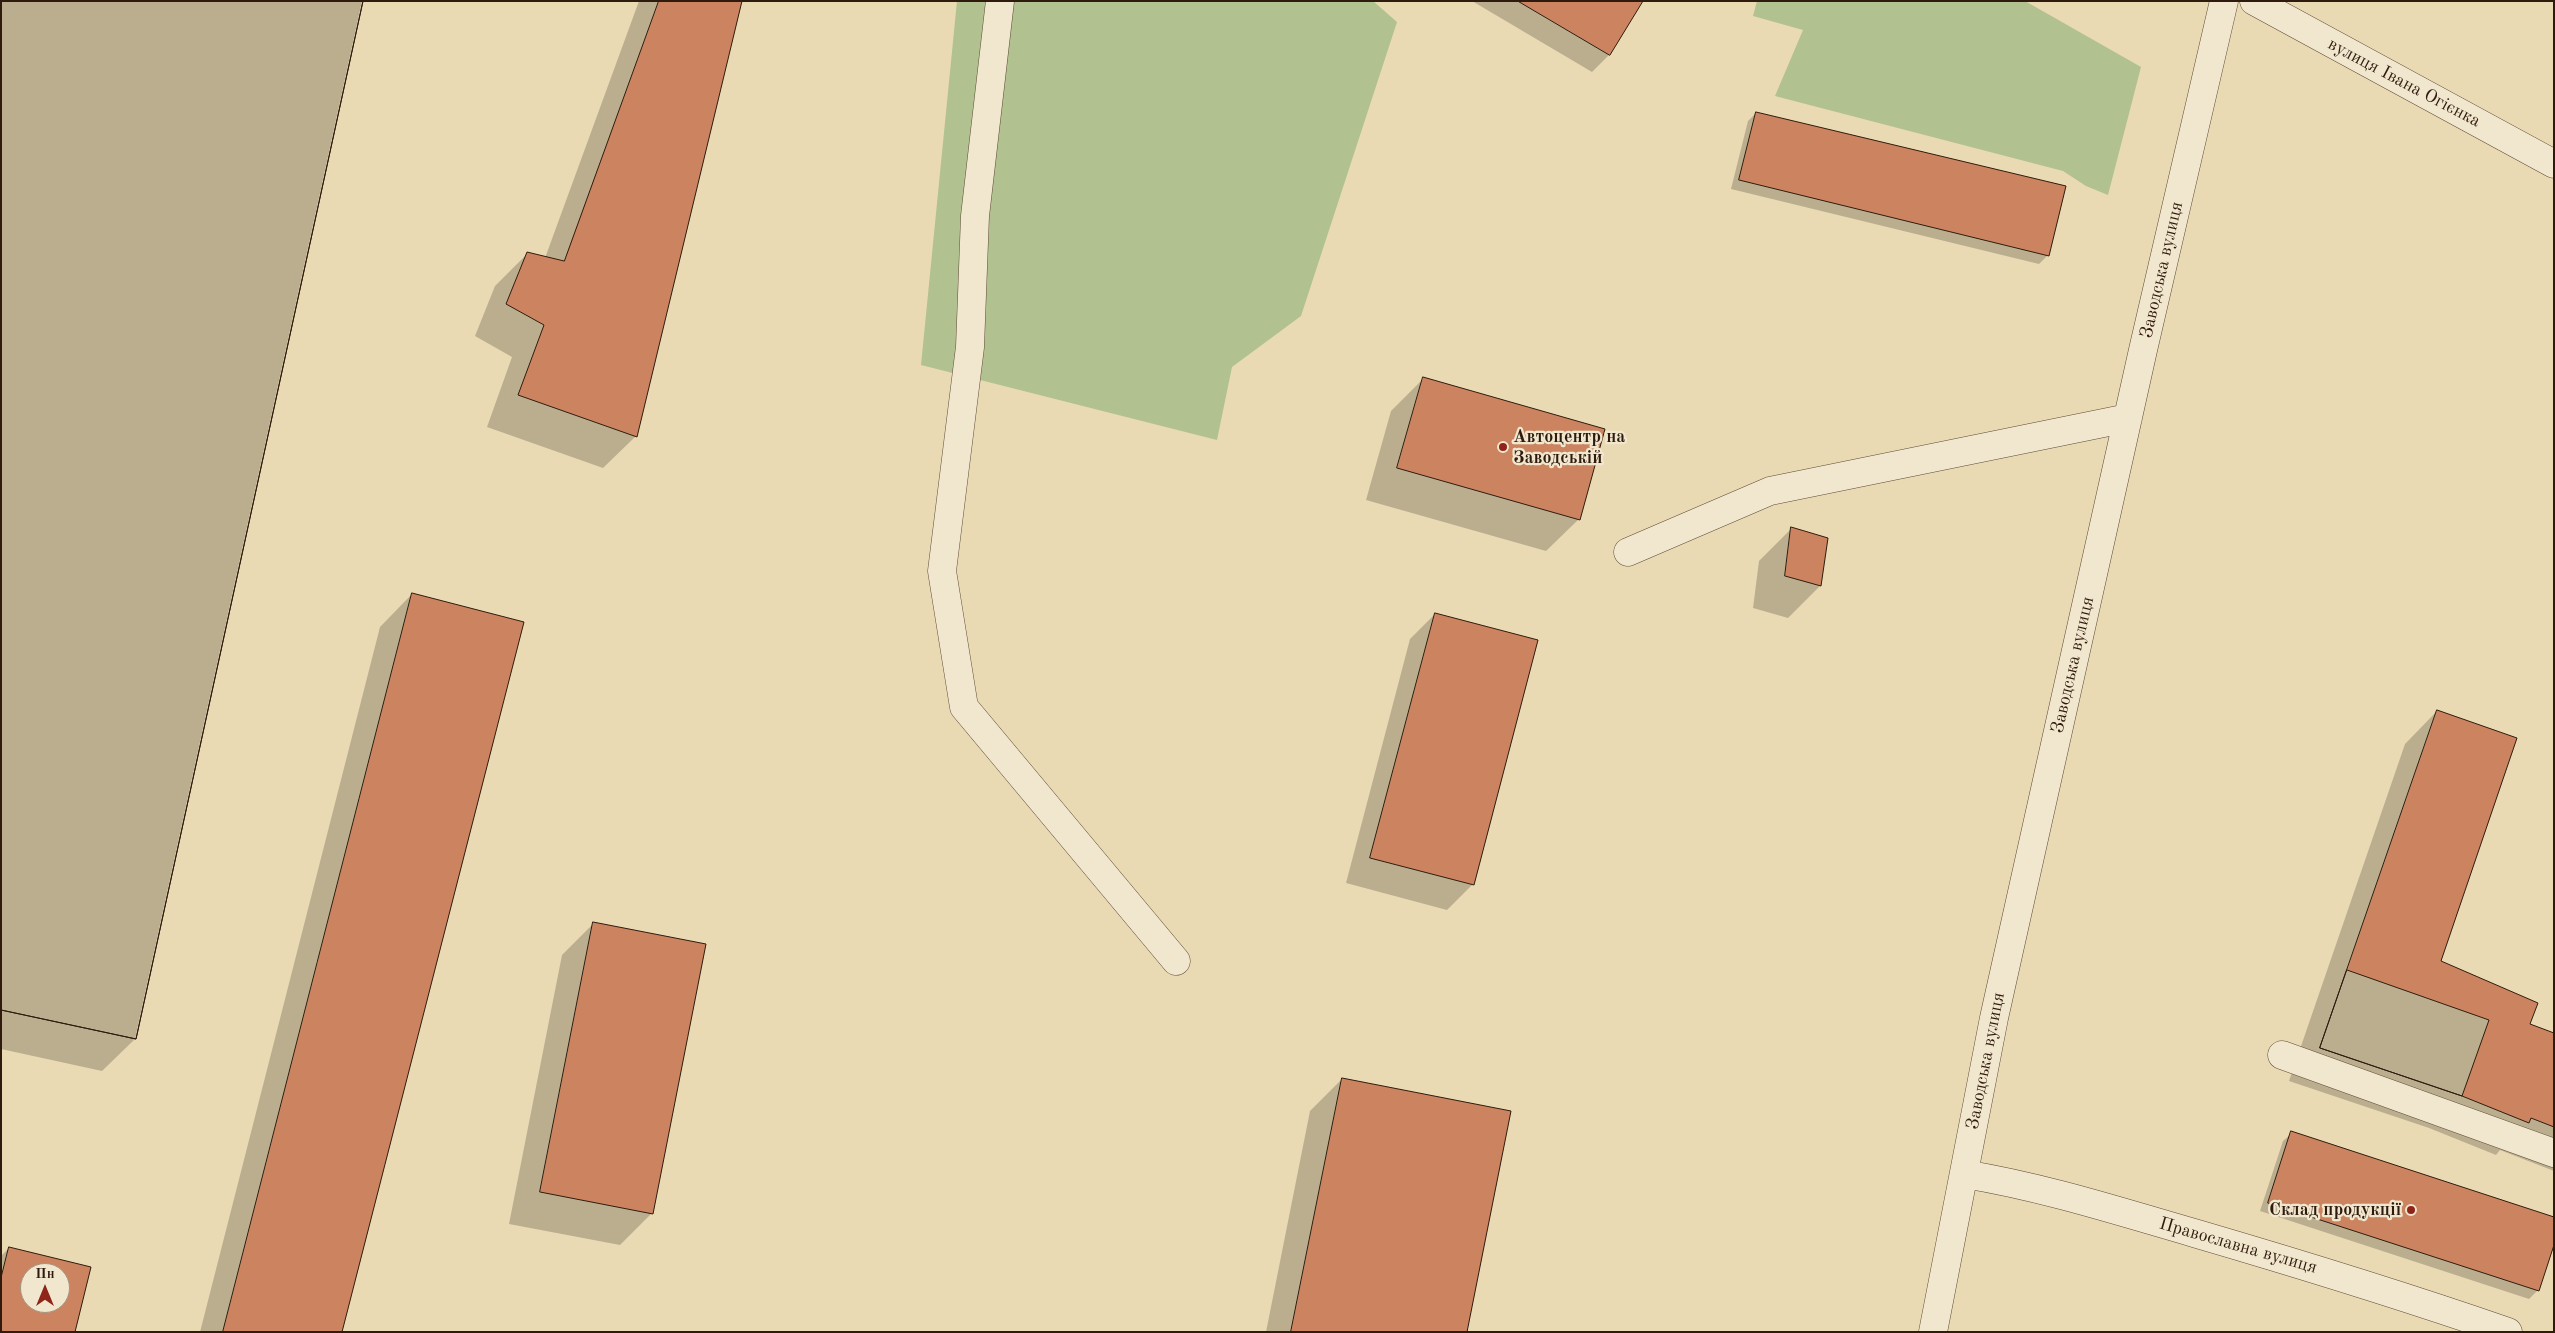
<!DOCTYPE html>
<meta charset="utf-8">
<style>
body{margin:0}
#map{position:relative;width:2555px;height:1333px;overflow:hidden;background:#e9dab3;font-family:"Old Standard TT",serif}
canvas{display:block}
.frame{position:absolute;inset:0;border:2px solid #2f1b0e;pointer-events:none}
.north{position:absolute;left:20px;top:1263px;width:50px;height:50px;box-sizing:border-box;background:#f1e7ce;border:1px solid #a39581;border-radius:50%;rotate:0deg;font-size:14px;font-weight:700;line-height:20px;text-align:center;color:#2f1b0e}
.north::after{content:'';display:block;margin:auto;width:18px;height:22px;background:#8f2418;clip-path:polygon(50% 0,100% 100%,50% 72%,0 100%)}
</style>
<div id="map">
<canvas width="2555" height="1333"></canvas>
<div class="frame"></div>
<div class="north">Пн</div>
</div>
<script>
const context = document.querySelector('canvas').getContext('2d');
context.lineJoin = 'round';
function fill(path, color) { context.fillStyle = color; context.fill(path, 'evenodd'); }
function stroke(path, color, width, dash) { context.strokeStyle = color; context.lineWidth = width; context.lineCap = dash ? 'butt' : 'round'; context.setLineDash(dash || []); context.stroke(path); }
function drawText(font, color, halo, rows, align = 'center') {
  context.font = font + ' "Old Standard TT",serif'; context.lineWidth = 4.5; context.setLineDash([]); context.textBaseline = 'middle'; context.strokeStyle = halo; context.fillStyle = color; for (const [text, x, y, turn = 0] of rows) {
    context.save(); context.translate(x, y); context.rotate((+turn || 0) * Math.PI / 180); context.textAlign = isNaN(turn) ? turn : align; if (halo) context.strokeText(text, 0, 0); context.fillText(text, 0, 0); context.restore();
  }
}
fill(new Path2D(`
 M957,1H1373L1397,22L1301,316L1232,367L1217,440L921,365Z
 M1757,1H2025L2141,67L2108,195L2086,186L2063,171L1775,96L1803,30L1753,16Z`), '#b1c190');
fill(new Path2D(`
 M1,1H362L135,1039L102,1071L1,1049Z
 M639,1H740L636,436L603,468L487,427L512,357L475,336L495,286L527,254L545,258Z
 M1472,1H1641L1609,55L1592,72Z
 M1756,113L2048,255L2039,264L1731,189L1748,121Z
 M1423,379L1579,519L1546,551L1366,500L1391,411Z
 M1791,529L1820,586L1788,618L1753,608L1759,561Z
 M412,594L341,1332H200L380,627Z
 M1435,614L1473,884L1447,910L1346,883L1410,639Z
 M2437,711L2439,961L2529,1025L2554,1036V1171L2500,1150L2496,1155L2429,1128L2289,1081L2405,744Z
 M594,923L652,1213L620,1245L509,1224L562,955Z
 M1342,1079L1466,1332H1266L1310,1111Z
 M2292,1133L2538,1290L2529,1299L2260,1211L2283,1141Z
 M9,1248L89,1268L73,1332H1V1256ZM30,1273H60V1303H30Z`), '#0003');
const building = new Path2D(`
 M1,1H363L136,1039L1,1010Z
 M1,1H363L136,1039L1,1010Z
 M659,1H742L637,437L518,395L544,325L506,304L527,252L564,261Z
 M1518,1H1643L1610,55Z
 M1756,112L2066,186L2049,256L1739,180Z
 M1423,377L1605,429L1580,520L1397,468Z
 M1791,527L1828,538L1821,586L1785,576Z
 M412,593L524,622L342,1332H223Z
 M1435,613L1538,640L1474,885L1370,858Z
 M2437,710L2517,738L2441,961L2538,1003L2530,1024L2554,1033V1127L2531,1118L2529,1123L2462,1096L2320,1048Z
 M593,922L706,944L653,1214L540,1192Z
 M2347,970L2489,1020L2462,1096L2320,1048Z
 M1342,1078L1511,1111L1467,1332H1291Z
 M2291,1131L2554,1217V1245L2539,1291L2268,1203Z
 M9,1247L91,1267L75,1332H1V1278ZM30,1273H60V1303H30Z`);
fill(building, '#cb8360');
stroke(building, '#2f1b0e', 1);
const minor = new Path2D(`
 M1000,1L975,216L970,347L942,571L964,707L1176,961
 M2254,1L2554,164
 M1628,552L1770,491L2128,418
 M2282,1055L2554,1153
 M1964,1174C2043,1187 2118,1211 2194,1233C2300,1264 2404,1296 2508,1332
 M1933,1332L1994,1018L2143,350L2224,1`);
stroke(minor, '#5e4b37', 29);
stroke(minor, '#f1e7ce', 28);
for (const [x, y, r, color] of [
 [1503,447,5,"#8f2418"],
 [2411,1210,5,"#8f2418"]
]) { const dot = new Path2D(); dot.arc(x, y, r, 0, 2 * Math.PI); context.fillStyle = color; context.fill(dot); stroke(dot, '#f1e7ce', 2); }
drawText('18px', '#2f1b0e', '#f1e7ce', [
 ["вулиця Івана Огієнка",2404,83,28],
 ["Заводська вулиця",2162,270,-77],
 ["Заводська вулиця",2073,665,-77],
 ["Заводська вулиця",1986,1061,-79],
 ["Православна вулиця",2238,1246,16]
]);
drawText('bold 18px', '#2f1b0e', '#f1e7ce', [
 ["Автоцентр на",1513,437],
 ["Заводській",1513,458],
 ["Склад продукції",2401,1210,"right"]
], 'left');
</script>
